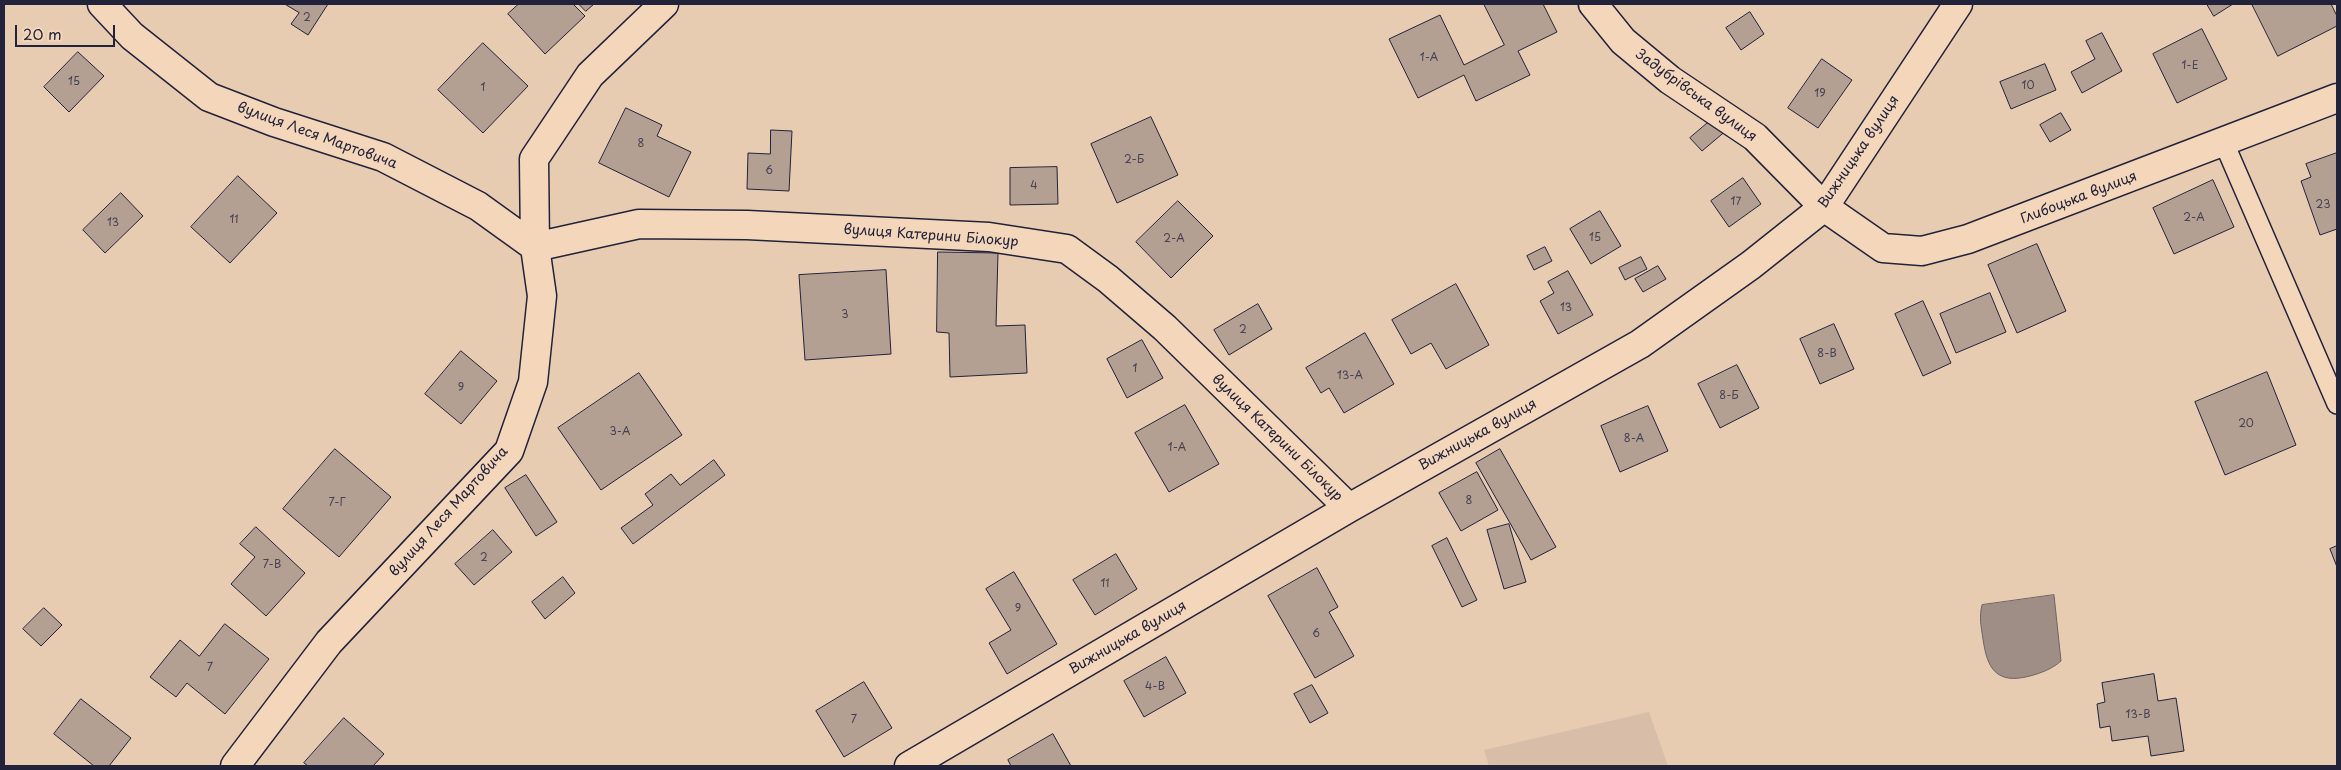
<!DOCTYPE html>
<meta charset="utf-8">
<style>
body{margin:0}
#map{position:relative;width:2341px;height:770px;overflow:hidden;background:#e7ccb2;font-family:"Playpen Sans",sans-serif}
canvas{display:block}
.frame{position:absolute;inset:0;border:5px solid #22223b;pointer-events:none}
.scale{position:absolute;left:15px;top:25px;width:100px;height:22px;box-sizing:border-box;border:2px solid #22223b;border-top:0;padding-left:6px;font-size:15px;line-height:18px;white-space:nowrap;color:#22223b;-webkit-text-stroke:4px #f4d7ba;paint-order:stroke}
</style>
<div id="map">
<canvas width="2341" height="770"></canvas>
<div class="frame"></div>
<div class="scale">20 m</div>
</div>
<script>
const context = document.querySelector('canvas').getContext('2d');
context.lineJoin = 'round';
function fill(path, color) { context.fillStyle = color; context.fill(path, 'evenodd'); }
function stroke(path, color, width, dash) { context.strokeStyle = color; context.lineWidth = width; context.lineCap = dash ? 'butt' : 'round'; context.setLineDash(dash || []); context.stroke(path); }
function drawText(font, color, halo, rows, align = 'center') {
  context.font = font + ' "Playpen Sans",sans-serif'; context.lineWidth = 4; context.setLineDash([]); context.textBaseline = 'middle'; context.strokeStyle = halo; context.fillStyle = color; for (const [text, x, y, turn = 0] of rows) {
    context.save(); context.translate(x, y); context.rotate((+turn || 0) * Math.PI / 180); context.textAlign = isNaN(turn) ? turn : align; if (halo) context.strokeText(text, 0, 0); context.fillText(text, 0, 0); context.restore();
  }
}
fill(new Path2D(`
 M1649,712L1668,766H1489L1484,750Z`), '#d8bea9');
const water = new Path2D(`
 M2054,595L2061,661C2052,669 2041,673 2030,676C1996,685 1987,668 1983,639C1981,626 1979,617 1982,605Z`);
fill(water, '#9e8e86');
stroke(water, '#6c6368', 1);
const building = new Path2D(`
 M285,4H328L308,35L291,24L299,13Z
 M519,4H573L585,16L545,54L508,14Z
 M579,4H594L586,11Z
 M1484,4H1543L1557,32L1518,51L1530,75L1476,101L1464,75L1418,98L1389,39L1440,15L1464,65L1504,45Z
 M2207,4H2233L2214,16Z
 M2252,4H2331L2337,16V26L2278,56Z
 M1750,12L1764,34L1741,50L1726,28Z
 M2202,29L2227,79L2177,103L2153,54Z
 M2102,33L2122,71L2082,93L2071,72L2095,59L2086,41Z
 M483,43L528,86L483,133L438,90Z
 M78,52L104,76L69,112L44,87Z
 M1822,59L1852,80L1818,128L1788,108Z
 M2045,64L2056,90L2011,109L2000,82Z
 M626,108L662,125L657,136L691,152L669,197L599,163Z
 M2061,113L2071,130L2050,142L2040,125Z
 M1717,115L1728,129L1702,151L1690,138Z
 M1151,117L1178,175L1117,203L1091,144Z
 M771,130L792,131L789,191L747,189L748,153L770,154Z
 M2337,153V229L2320,235L2301,181L2311,177L2306,164Z
 M1057,167L1058,204L1010,205V168Z
 M238,176L277,213L230,263L191,227Z
 M1743,178L1761,204L1729,227L1711,201Z
 M2213,180L2234,227L2174,254L2153,208Z
 M121,193L143,216L105,253L83,230Z
 M1178,201L1213,236L1171,278L1136,242Z
 M1600,211L1621,246L1591,264L1570,229Z
 M2037,244L2066,311L2017,333L1988,265Z
 M1545,247L1552,261L1534,270L1527,256Z
 M938,252L998,253L996,326L1025,325L1027,373L950,377L949,333L937,332Z
 M1641,257L1647,269L1625,280L1619,268Z
 M1658,266L1666,279L1643,292L1635,279Z
 M886,270L891,354L805,360L799,275Z
 M1568,271L1593,315L1558,334L1540,301L1554,293L1548,282Z
 M1456,284L1489,345L1446,369L1431,343L1411,354L1392,320Z
 M1990,293L2006,332L1956,353L1940,314Z
 M1923,301L1951,363L1923,376L1895,314Z
 M1258,304L1272,329L1229,355L1214,330Z
 M1834,324L1854,369L1820,384L1800,339Z
 M1365,333L1394,384L1344,413L1329,388L1321,393L1306,368Z
 M1142,340L1163,378L1127,398L1107,359Z
 M461,351L497,381L461,424L425,394Z
 M1737,365L1759,408L1720,428L1698,384Z
 M2267,372L2296,445L2225,475L2195,402Z
 M639,373L682,435L601,490L558,428Z
 M1185,405L1219,464L1169,492L1135,433Z
 M1648,406L1668,451L1620,472L1601,426Z
 M335,449L391,497L339,557L283,509Z
 M1500,449L1556,547L1531,560L1476,463Z
 M714,460L725,475L633,544L621,528L653,505L645,494L671,474L680,485Z
 M1477,472L1498,510L1461,531L1439,493Z
 M526,475L557,522L536,536L505,488Z
 M1509,524L1526,582L1504,589L1487,530Z
 M256,527L305,573L266,616L231,584L255,557L240,544Z
 M493,530L512,552L474,585L455,564Z
 M1447,538L1477,600L1462,607L1432,546Z
 M2337,546V567L2330,549Z
 M1116,554L1137,589L1095,615L1073,580Z
 M1317,568L1338,607L1329,612L1354,656L1315,678L1268,596Z
 M1014,572L1057,644L1007,674L989,643L1011,630L986,589Z
 M563,577L575,593L545,619L532,602Z
 M44,608L62,625L41,646L23,629Z
 M225,624L269,659L225,714L187,683L176,697L150,677L180,640L199,656Z
 M1166,657L1186,693L1144,717L1124,681Z
 M2154,674L2158,701L2176,698L2184,751L2151,756L2148,736L2112,741L2110,726L2100,728L2097,704L2105,702L2102,683Z
 M864,682L892,728L844,757L816,711Z
 M1312,685L1328,713L1310,723L1294,694Z
 M81,699L131,738L109,766H94L54,734Z
 M344,718L384,754L373,766H308L304,763Z
 M1053,734L1071,766H1011L1008,760Z`);
fill(building, '#b49f93');
stroke(building, '#22223b', 1);
const lane = new Path2D(`
 M2224,143L2337,404`);
const street = new Path2D(`
 M102,4L132,36L209,97L274,122L383,157L478,206L535,247
 M1593,4L1623,41L1670,80L1755,137L1824,207L1883,248L1922,251L1968,239L2337,98
 M535,247L639,224L747,225L989,237L1067,249L1108,279L1165,328L1349,508
 M235,766L329,642L509,451L533,382L542,296L535,247L534,159L590,75L664,4
 M909,766L1349,508L1640,344L1751,265L1824,207L1958,4`);
stroke(lane, '#22223b', 22);
stroke(street, '#22223b', 31);
stroke(lane, '#f4d7ba', 19);
stroke(street, '#f4d7ba', 28);
drawText('11px', '#464151', null, [
 ["2",307,18],
 ["1-А",1429,58],
 ["1-Е",2190,66],
 ["15",74,82],
 ["10",2028,86],
 ["1",483,88],
 ["19",1820,94],
 ["8",641,144],
 ["2-Б",1134,160],
 ["6",769,171],
 ["4",1034,186],
 ["17",1736,202],
 ["23",2323,205],
 ["2-А",2194,218],
 ["11",234,220],
 ["13",113,223],
 ["15",1595,238],
 ["2-А",1174,239],
 ["13",1566,308],
 ["3",845,315],
 ["2",1243,330],
 ["8-В",1827,354],
 ["1",1135,369],
 ["13-А",1350,376],
 ["9",461,388],
 ["8-Б",1729,396],
 ["20",2246,424],
 ["3-А",620,432],
 ["8-А",1634,439],
 ["1-А",1177,448],
 ["8",1469,501],
 ["7-Г",337,503],
 ["2",484,558],
 ["7-В",272,565],
 ["11",1105,584],
 ["9",1018,609],
 ["6",1316,634],
 ["7",210,668],
 ["4-В",1155,687],
 ["13-В",2138,715],
 ["7",854,720]
]);
drawText('14px', '#22223b', '#f4d7ba', [
 ["Задубрівська вулиця",1696,96,36],
 ["вулиця Леся Мартовича",317,136,20],
 ["Вижницька вулиця",1859,152,-56],
 ["Глибоцька вулиця",2079,198,-21],
 ["вулиця Катерини Білокур",931,236,4],
 ["Вижницька вулиця",1478,435,-29],
 ["вулиця Катерини Білокур",1277,438,44],
 ["вулиця Леся Мартовича",449,512,-48],
 ["Вижницька вулиця",1128,638,-30]
]);
</script>
